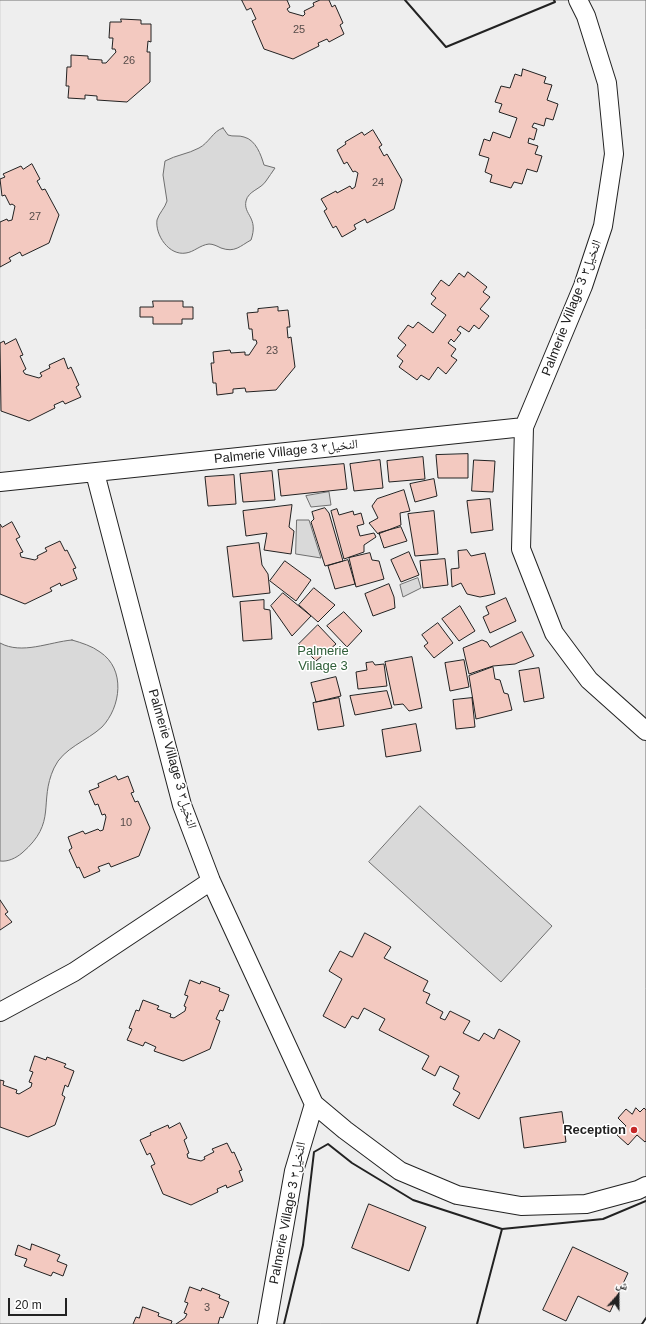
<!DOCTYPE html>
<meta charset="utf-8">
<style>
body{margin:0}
#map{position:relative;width:646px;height:1324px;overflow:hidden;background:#fff;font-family:Helvetica,"Noto Naskh Arabic",sans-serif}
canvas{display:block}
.north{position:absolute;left:598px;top:1276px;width:40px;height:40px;-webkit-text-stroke:3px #fff;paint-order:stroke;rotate:21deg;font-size:11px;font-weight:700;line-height:16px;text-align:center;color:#222}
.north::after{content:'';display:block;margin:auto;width:14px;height:18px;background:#222;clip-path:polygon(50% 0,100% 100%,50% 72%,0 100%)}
.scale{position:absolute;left:8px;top:1298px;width:59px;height:18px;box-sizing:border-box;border:2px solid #222;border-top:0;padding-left:5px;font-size:12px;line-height:14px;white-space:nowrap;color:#222;-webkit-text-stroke:3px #fff;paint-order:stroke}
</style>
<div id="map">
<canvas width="646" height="1324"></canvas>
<div class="north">ش</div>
<div class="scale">20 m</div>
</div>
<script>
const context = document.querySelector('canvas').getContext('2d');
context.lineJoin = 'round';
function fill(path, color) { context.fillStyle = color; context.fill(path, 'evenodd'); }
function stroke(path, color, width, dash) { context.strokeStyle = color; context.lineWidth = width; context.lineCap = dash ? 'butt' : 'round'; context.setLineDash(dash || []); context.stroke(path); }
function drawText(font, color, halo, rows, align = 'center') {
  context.font = font + ' Helvetica,"Noto Naskh Arabic",sans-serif'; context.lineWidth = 3; context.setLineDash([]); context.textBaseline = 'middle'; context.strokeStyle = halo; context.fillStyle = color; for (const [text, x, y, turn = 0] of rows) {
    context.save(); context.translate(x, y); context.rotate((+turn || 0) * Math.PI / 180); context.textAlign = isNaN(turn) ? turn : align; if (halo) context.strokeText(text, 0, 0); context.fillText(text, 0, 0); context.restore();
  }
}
const green = new Path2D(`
 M0,0H646V1318L642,1324H0Z`);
fill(green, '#eee');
stroke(green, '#6f6f6f', 1);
const water = new Path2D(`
 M223,128L228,135C233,137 239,135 244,137C256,140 261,155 264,165L275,168C272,172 269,177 266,181C261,189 248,191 246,201C243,215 259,217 251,240C240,246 235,253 221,248C217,246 213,244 209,244C200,245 194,252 186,253C169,256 155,235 157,220C159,213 165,208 167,201L163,175L165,161C176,155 188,154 199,148C209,143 213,131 223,128Z
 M329,492L331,505L311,507L306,496Z
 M297,520H309L321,558L296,554Z
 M418,578L421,588L403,597L400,585Z
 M72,640C82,643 92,646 100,652C126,669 121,707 102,727C87,741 63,748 54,768C38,803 58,822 22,853C16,858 8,862 0,861V643C22,655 49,642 72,640Z
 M420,806L552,926L501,982L369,862Z`);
fill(water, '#d9d9d9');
stroke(water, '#6f6f6f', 1);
const building = new Path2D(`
 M242,0H287L290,7L287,9L289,12L303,16L305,14L304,11L314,6L313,3L320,0H329L332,7L335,5L343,23L340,25L344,34L329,42L327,39L318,43L319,46L293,59L264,49L252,21L256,19L251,8L247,10Z
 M121,19L141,20V24H151V42L148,41L147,52H150V82L127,102L97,100V96L85,95V99L68,98L69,86H66L67,67H71V55L88,56V59L102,60V63H106L116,52L115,49H112L113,38H109L110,22H121Z
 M523,69L546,77L544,83L552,85L547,100L558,104L553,120L546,118L544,126L534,123L532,127L537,129L534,140L529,138L528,143L538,146L535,154L542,156L537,172L527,169L522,184L514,182L511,188L490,182L492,175L485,172L489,158L479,155L484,139L490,141L493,132L510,138L517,118L499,112L502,104L495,102L501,86L510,88L515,74L521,76Z
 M373,130L382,145L379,147L384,156L387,154L402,180L394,209L367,223L365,219L354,225L356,229L342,237L336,226L333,228L324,211L327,209L321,199L336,191L337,193L350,186L352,189L355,187L358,173L355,171L353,172L347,162L344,164L337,150L346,144L345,142L362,132L364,135Z
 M32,164L40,179L37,181L42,190L45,189L59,215L49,243L22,256L20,252L9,258L11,261L0,267V222L7,219L8,221L12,220L15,206L12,204L10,205L5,195L2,196L0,179L5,177L3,174L21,166L23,169Z
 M468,272L487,287L483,292L490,297L480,309L489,316L479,329L474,325L469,332L460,326L457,330L461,333L454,342L451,339L448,343L456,349L451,356L457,360L446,374L438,367L429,380L421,375L417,380L399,367L403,361L397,356L406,345L398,338L408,325L413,328L418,322L433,333L446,315L431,304L436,298L431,294L441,280L449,286L459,273L464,277Z
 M153,301H183V307H193V319H182V324H153V317H140V307H153Z
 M278,307V311L288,310L290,327H287L288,338L291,337L295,367L276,390L246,392L245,388L233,389V393L217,395L216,383H213L211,363H214L213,352L230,350L231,353L245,352V355H249L257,343L256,340H253L252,329H249L247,313L258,312V309Z
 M16,339L23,355L20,356L26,369L23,371L25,374L39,378L42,376L40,373L50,368L49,365L64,358L68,369L71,367L79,385L76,387L81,397L65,404L63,401L54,405L55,408L29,421L1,411L0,343L4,341L5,344Z
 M468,454V478H438L436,455Z
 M423,457L425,479L389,482L387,461Z
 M380,460L383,488L354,491L350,464Z
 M474,460L495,461L493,492L472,491Z
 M344,464L347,489L281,496L278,470Z
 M272,471L275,500L243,502L240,474Z
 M234,475L236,504L208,506L205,477Z
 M434,479L437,496L415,502L410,484Z
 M404,490L410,511L400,513L401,525L378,534L369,523L378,518L372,506L377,499Z
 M490,499L493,530L471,533L467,501Z
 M292,505L289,527L294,531L291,554L264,550L267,533L246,536L243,511Z
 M325,508L329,513L343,561L325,566L311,522L314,519L312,512Z
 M337,509L339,515L353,511L354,515L361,513L364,524L357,526L360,536L374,533L376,537L364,545V552L344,559L331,511Z
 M434,511L438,554L415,556L408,514Z
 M12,522L20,537L16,539L23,552L20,553L21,557L35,560L38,558L37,556L47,551L45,548L60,541L65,551L67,550L76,568L73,569L77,579L61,586L60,583L50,588L52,591L25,604L0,594V524L2,527Z
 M401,527L407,541L384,548L379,533Z
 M259,543L262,565L268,574L270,593L233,597L227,547Z
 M467,550L471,556L485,553L495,594L480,597L467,594L461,583L452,587L451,569L459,568L458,551Z
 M409,552L419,575L401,582L391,560Z
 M370,553L372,560L379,561L384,579L356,587L349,558Z
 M445,559L448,585L423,588L420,561Z
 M348,560L355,584L335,589L328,566Z
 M285,561L311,580L296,601L270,581Z
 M389,584L394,597L395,608L373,616L365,594Z
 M314,588L335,605L318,622L299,605Z
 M283,593L311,616L292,636L271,606Z
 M506,598L516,621L490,633L483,617L489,614L486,607Z
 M264,600V609L270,610L272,639L243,641L240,602Z
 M460,606L475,631L459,641L442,619Z
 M344,612L362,631L347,647L327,626Z
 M438,623L453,643L434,658L424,646L428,643L422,635Z
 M318,625L336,644L316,661L299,644Z
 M522,632L534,656L515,664L493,666L469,674L463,648L482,640L487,642L490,647Z
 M412,657L422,708L409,711L403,704L394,705L385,662Z
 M464,660L469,687L450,691L445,663Z
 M373,662L375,665L384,664L387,686L358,689L356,672L367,670L366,663Z
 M493,667L495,679L500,680L504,693L508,694L512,710L476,719L469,676Z
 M539,668L544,698L524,702L519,671Z
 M336,677L341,696L316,702L311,683Z
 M387,691L392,708L355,715L350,696Z
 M339,698L344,726L318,730L313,703Z
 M472,698L475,727L456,729L453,700Z
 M416,724L421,751L386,757L382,730Z
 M116,776L118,780L128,776L134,792L131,793L135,802L138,801L150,828L139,856L111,867L109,863L98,867L100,871L84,878L79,867L77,868L69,850L72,848L68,837L83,831L85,834L98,829L100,831L103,830L106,817L105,814L102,815L98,804L95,805L89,791L99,787L98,784Z
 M0,900L8,912L5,914L12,922L0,930Z
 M365,933L391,947L384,958L428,981L423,991L430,994L426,1003L443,1012L440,1018L445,1020L450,1011L470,1021L463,1033L479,1041L484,1033L494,1039L499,1029L520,1041L479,1119L453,1105L460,1093L453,1089L459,1076L440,1066L435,1076L422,1069L429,1056L379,1030L385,1019L364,1008L358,1019L352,1016L345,1028L323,1016L342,979L329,971L340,951L352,957Z
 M190,980L200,984L201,981L220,988L219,991L229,995L223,1011L220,1010L216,1019L220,1021L210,1049L183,1061L154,1051L156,1047L145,1042L143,1046L127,1040L132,1029L129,1028L136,1010L139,1011L143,1000L159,1006L157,1009L171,1014L170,1017L174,1018L185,1011L186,1007L184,1006L188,996L185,995Z
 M35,1056L46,1060L47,1057L66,1064L64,1067L74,1071L68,1087L65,1085L62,1095L65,1097L55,1125L28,1137L0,1127V1080L4,1081L3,1085L17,1090L16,1093L19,1094L31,1087L32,1083L29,1082L33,1072L30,1071Z
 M636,1108L640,1112L644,1108L646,1110V1141L645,1142L637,1135L628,1145L617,1135L626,1126L618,1118L626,1109L632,1114Z
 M562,1112L566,1142L524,1148L520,1118Z
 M180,1123L187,1138L184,1140L189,1153L187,1154L188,1158L201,1161L205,1159L204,1157L214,1152L212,1149L227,1143L232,1153L234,1152L242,1170L239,1171L243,1181L227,1188L226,1185L217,1189L218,1192L191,1205L163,1194L151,1166L155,1164L150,1153L147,1155L140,1140L151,1135L150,1133L168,1125L169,1128Z
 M369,1204L426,1227L409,1271L352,1248Z
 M32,1244L60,1255L57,1261L67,1265L63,1276L53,1272L51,1276L24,1266L27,1259L15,1255L18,1245L30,1250Z
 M573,1247L628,1273L610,1312L578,1296L566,1321L543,1310Z
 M190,1287L201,1291L202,1288L220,1295L219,1298L229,1302L223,1318L220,1317L218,1324H176L185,1318L187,1314L184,1313L188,1303L185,1302Z
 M143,1307L159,1313L158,1316L172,1321L171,1324H133L136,1317L139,1318Z`);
fill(building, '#f3c9c0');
stroke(building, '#222', 1);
const minor = new Path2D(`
 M578,0L586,16L607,83L614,154L603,226L583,286L524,427L521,549L554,633L589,680L646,731
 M95,473L182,805L211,881L314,1104L345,1130L400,1171L457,1195L521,1206L586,1204L638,1190L646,1186
 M0,482L524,427
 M0,1012L74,972L211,881
 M267,1324L294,1171L314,1104`);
stroke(minor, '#222', 20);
stroke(minor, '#fff', 18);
stroke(new Path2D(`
 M405,0L446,47L555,2L554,0
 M502,1229L603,1219L646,1201
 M284,1324L303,1245L314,1152L328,1144L352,1163L413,1200L502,1229L477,1324
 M642,1324L646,1318`), '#222', 2);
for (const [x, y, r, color] of [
 [634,1130,4,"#c62828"]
]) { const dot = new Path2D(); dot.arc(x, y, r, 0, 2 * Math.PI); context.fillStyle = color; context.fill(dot); stroke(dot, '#fff', 1.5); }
drawText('11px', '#564c4a', null, [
 ["25",299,30],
 ["26",129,61],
 ["24",378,183],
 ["27",35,217],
 ["23",272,351],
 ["10",126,823],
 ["3",207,1308]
]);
drawText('13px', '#222', '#fff', [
 ["Palmerie Village 3 النخيل٣",572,308,-69],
 ["Palmerie Village 3 النخيل٣",286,452,-6],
 ["Palmerie Village 3 النخيل٣",172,759,74],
 ["Palmerie Village 3 النخيل٣",288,1213,-79]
]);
drawText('13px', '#2f5e38', '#fff', [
 ["Palmerie",323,651],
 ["Village 3",323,666]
]);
drawText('bold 13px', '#222', '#fff', [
 ["Reception",626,1130]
], 'right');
</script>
